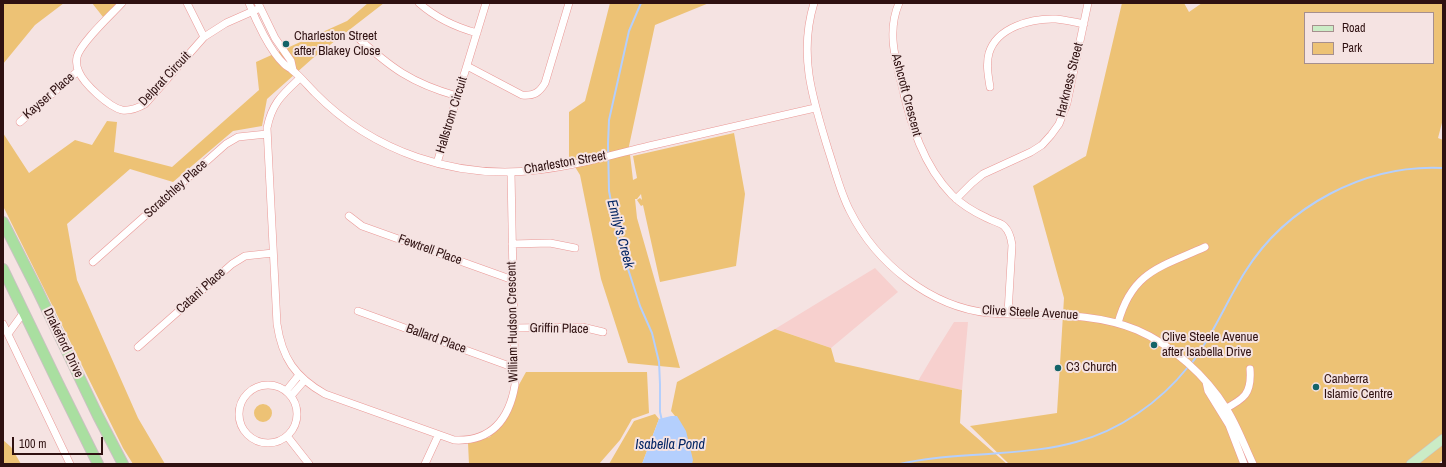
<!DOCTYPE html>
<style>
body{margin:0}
#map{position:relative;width:1446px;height:467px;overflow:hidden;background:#f5e3e2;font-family:"Archivo Narrow",sans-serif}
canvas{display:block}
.frame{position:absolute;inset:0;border:4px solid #2f1111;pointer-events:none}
.legend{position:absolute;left:1304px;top:12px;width:130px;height:52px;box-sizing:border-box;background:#f5e3e2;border:1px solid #a68f8e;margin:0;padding:5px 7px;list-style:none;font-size:12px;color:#2f1111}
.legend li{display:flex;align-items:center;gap:8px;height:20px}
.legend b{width:20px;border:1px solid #a68f8e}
.scale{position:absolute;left:12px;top:437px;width:91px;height:18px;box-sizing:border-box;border:2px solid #2f1111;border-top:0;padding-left:5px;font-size:12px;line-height:14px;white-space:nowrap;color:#2f1111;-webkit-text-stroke:3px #f5e3e2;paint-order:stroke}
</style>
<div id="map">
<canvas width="1446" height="467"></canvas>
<div class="frame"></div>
<ul class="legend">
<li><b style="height:5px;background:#cbecc6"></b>Road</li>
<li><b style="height:11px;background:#edc275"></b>Park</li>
</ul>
<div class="scale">100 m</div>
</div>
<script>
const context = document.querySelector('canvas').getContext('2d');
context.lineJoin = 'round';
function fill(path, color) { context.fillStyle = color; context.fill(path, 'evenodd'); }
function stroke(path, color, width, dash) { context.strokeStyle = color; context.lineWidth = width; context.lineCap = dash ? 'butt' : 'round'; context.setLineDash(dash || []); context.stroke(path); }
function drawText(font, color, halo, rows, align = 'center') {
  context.font = font + ' "Archivo Narrow",sans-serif'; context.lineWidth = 4; context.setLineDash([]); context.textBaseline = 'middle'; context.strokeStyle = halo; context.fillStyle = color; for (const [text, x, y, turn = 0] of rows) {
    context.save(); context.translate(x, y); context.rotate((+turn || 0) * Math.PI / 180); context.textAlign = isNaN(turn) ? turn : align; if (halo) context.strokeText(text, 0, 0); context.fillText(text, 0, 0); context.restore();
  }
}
fill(new Path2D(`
 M875,268L898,292L831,348L775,329Z
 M954,322H968L962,390L918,381L934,354Z`), '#f7d0ce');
fill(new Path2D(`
 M3,3H64L35,25L3,64Z
 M92,3H117L103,17Z
 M368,3H384L313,58L267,99L262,126L233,131L173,182L130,169L67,224L77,280L138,418L165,464H133L123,448L3,206V133L29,173L75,140L92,145L107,121L117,122L114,152L172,167L259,90L256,62L347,21Z
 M610,3H709L655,25L629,146L633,180L637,178L633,156L734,133L745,194L736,266L660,282L643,205L641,206L637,200L640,198L642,200L641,194L637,199H635L637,218L680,368L628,363L601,279L580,175L569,157V112L585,101Z
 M1122,3H1184L1189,12L1202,3H1443V119L1438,138L1443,140V460L1438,464H1009L970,426L1057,413L1064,298L1033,186L1086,156ZM1305,13H1433V63H1305Z
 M775,329L831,348L835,362L962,390L960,423L1007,464H680L679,421L671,411L677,382Z
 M526,372H647L649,413L632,419L620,440L599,464H469L468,443L490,437Z
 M254 413a9 9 0 1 1 18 0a9 9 0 1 1-18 0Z
 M655,414L659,419L642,464H609L634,421Z
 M3,440L11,447L21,464H3Z`), '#edc275');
fill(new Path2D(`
 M671,416H677L686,431L693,460L692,464H642L659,419Z`), '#b4cffd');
stroke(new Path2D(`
 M641,3L629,31L609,120L608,144L609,191L618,238L640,306L652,333L659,362L660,384V412L662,421
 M1191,364C1213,336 1226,302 1245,272C1286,206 1365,164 1443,168
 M900,464C933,456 967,456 1000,453C1026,451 1051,449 1076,442C1119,431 1160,402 1188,367`), '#b4cffd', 2);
const minor = new Path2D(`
 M122,3C112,14 80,43 77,57C76,62 77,68 79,72C84,84 109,107 122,110C131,111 138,108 145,104L204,37L226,23L260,8
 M187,3L204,37
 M249,3C256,21 270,51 284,64C287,67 290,68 292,70C298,74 309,87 315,93C373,152 456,180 538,170C575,166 612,155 649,146C704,133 760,121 815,108
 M258,3L275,38L291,61L293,70
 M419,3C436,18 455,27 477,33
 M814,3C798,55 813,100 828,149C835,170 840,192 850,211C876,263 930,307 989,313C1039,317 1089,310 1137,330C1172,345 1206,376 1226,408C1237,425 1244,445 1253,464
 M899,3C887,31 895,58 902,86C911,125 923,165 952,195C962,205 974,212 987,218C992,221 999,222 1004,226C1009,231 1011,237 1012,245L1008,313
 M356,36C391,68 411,83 457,96
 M467,66L522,95C534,96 539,93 545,83L569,3
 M300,78C282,95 272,103 267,128L277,324C282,358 295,377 325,394L454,440C491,442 509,420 515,385L511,172
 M990,87C988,75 986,64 989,53C997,27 1032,18 1056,19C1065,20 1075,22 1084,24
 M20,122L78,71
 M437,163L486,3
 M956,199L972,183L983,174L1031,152L1042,145L1051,135L1059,124L1067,103L1088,3
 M349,216L362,226L513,280
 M512,244L550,243L575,248
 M93,262L226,144L238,137L267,134
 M358,311L515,368
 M1118,323C1132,271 1161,267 1205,247
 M3,324L70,464
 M514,328L582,327L603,332
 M8,334L24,312
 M138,347L232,264L245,256L273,253
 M1206,382L1208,391L1229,425L1244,464
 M239 414a29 29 0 1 1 58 0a29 29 0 1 1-58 0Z
 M286,391L299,375
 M291,396L304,381
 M1223,410C1244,399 1252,394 1250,369
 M287,436L309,464
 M425,464L438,436`);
const major = new Path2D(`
 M1411,464L1443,439`);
const highway = new Path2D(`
 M3,222L37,289L98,416L123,464
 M3,269L58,383L98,464`);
stroke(minor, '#ea9896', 8);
stroke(major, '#c9c1c1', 10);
stroke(highway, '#c9c1c1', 12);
stroke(minor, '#fff', 7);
stroke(major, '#cbecc6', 9);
stroke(highway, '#a9dfa0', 10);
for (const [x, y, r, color] of [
 [286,44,4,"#136368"],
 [1154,345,4,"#136368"],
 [1058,368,4,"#136368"],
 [1316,387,4,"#136368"]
]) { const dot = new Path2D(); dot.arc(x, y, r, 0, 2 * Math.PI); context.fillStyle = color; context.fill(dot); stroke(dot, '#f5e3e2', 1.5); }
drawText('13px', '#2f1111', '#f5e3e2', [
 ["Charleston Street",294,37],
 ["after Blakey Close",294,52],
 ["Clive Steele Avenue",1162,338],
 ["after Isabella Drive",1162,353],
 ["C3 Church",1066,368],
 ["Canberra",1324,380],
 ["Islamic Centre",1324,395]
], 'left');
drawText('13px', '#2f1111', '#f5e3e2', [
 ["Delprat Circuit",165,79,-47],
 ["Harkness Street",1070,80,-76],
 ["Ashcroft Crescent",906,95,75],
 ["Kayser Place",49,96,-41],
 ["Hallstrom Circuit",452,115,-73],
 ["Charleston Street",565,163,-10],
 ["Scratchley Place",176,189,-42],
 ["Fewtrell Place",430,250,20],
 ["Catani Place",201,291,-42],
 ["Clive Steele Avenue",1030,313,3],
 ["William Hudson Crescent",513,322,-91],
 ["Griffin Place",559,329,1],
 ["Ballard Place",436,339,20],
 ["Drakeford Drive",63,343,64]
]);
drawText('italic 14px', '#032564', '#f5e3e2', [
 ["Emily's Creek",620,234,75],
 ["Isabella Pond",670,445]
]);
</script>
